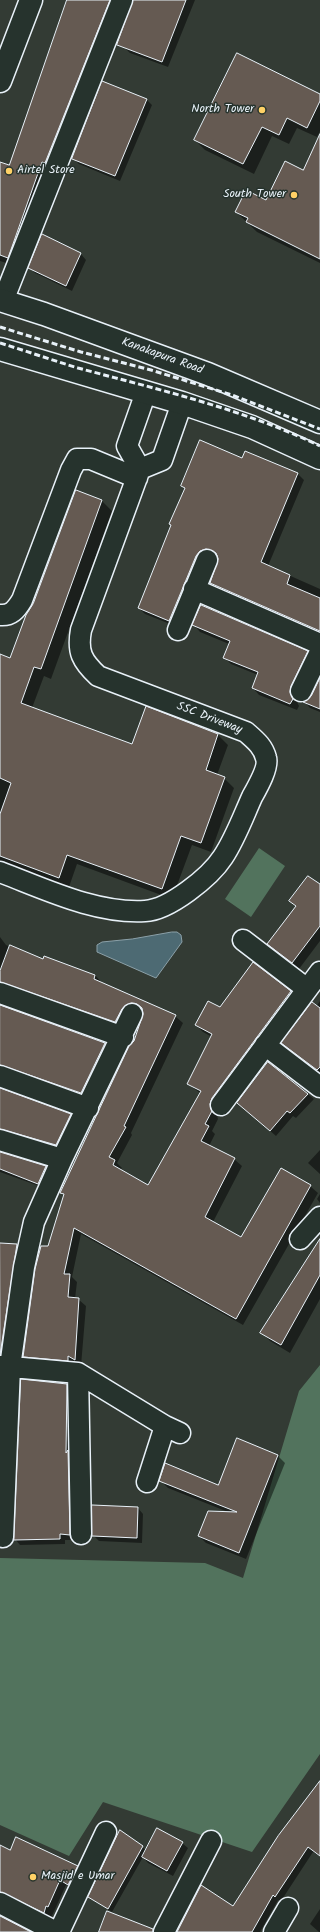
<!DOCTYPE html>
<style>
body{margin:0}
canvas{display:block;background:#333b34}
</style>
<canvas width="320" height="1932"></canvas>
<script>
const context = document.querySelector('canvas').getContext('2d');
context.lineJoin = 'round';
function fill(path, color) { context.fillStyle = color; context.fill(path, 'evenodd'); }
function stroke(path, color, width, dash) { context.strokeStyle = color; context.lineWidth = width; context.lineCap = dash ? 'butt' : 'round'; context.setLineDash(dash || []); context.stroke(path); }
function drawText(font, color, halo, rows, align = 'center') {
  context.font = font + ' Kalam,sans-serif'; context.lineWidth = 3; context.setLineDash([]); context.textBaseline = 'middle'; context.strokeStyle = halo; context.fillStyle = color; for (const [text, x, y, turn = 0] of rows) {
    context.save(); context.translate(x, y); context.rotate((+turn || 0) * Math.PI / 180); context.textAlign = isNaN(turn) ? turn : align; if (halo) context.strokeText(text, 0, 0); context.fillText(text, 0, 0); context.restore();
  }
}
fill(new Path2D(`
 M259,848L285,866L251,917L225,899Z
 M320,1365V1754L252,1852L103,1802L69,1856L0,1825V1558L205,1563L243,1578L299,1391Z`), '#52735d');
const water = new Path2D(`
 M172,932H177L181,935L182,942L156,978L97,952V945L102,942L132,939Z`);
fill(water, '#4d6a73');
stroke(water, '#8ba0a8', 1);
fill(new Path2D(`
 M69,0H118L13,265L0,261V175L10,166Z
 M145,0H195L168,67L130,53L124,47Z
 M108,84L147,100L152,105L120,181L79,164L73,158Z
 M320,95V131L317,137L297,128L289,144L272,136L254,174L205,150L195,140Z
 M320,143V263L257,232L236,212L266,201L303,171Z
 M42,236L81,254L86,260L72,291L35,273L30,268Z
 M246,452L298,474L304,480L268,566L320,589V635L217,589L211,583L219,559L218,555L211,554L175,626L145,614L139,608L185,489L182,486L243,459Z
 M102,501L112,511L51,679L44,676L32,708L133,745L147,708L218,735L228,745L217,775L224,778L234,788L211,852L192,845L172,899L77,864L69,887L0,862V656L11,659Z
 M194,625L307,652L314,659L297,693L296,700L299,706L297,710L259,695L253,688L258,675L231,664L224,657L229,644L200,632Z
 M320,681V712L310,708L305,702L312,697Z
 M320,885V941L299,969L269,944L297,907L290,901Z
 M0,937L6,945L44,960L95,975L102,983L175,1016L183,1023L131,1133L132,1135L117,1163L122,1168L120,1171L149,1186L200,1093L188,1084L212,1037L203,1032L196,1025L220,1008L253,964L298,999L216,1112L218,1119L212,1131L215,1134L209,1146L234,1159L242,1166L213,1222L241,1238L281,1169L310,1186L318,1193L243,1325L81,1234L72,1277L77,1282L75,1299H78L86,1306L81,1366L74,1362V1367L31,1363L24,1356L49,1247L64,1196L61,1192L135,1042L144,1013L138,1009L123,1029L0,985Z
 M320,1001V1073L287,1048Z
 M0,1006L105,1044L108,1047L85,1096L0,1070Z
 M268,1063L314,1099L296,1118L293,1116L276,1136L238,1103Z
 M0,1089L70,1115L74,1119L60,1148L0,1133Z
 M320,1150V1174L308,1163Z
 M0,1153L46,1167L49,1171L42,1187L0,1172Z
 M320,1194V1203L317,1199Z
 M320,1241V1299L290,1353L270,1341L262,1333Z
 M0,1244L17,1245L22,1251L5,1360L0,1362Z
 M66,1384L72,1390L75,1540H65V1544L20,1545L15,1539Z
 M278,1456L285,1463L246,1559L206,1543L199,1536L228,1512L168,1488L161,1481L219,1486Z
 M138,1508L143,1514L142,1543L99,1541L93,1535Z
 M320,1781V1856L313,1852L281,1901L278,1900L260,1932H178L234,1907L279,1837Z
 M120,1832L146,1850L182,1843L188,1848L173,1876L148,1863L143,1857L112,1912L89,1897Z
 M0,1846L10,1852L77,1866L82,1872L74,1890L66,1885L51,1918L0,1898Z
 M320,1909V1932H319L310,1924Z`), '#0007');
const building = new Path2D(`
 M67,0H110L45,163L42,162L8,258L0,255V162L9,165Z
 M133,0H186L162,62L117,45Z
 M237,53L320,94V101L307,128L287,118L279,135L262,127L243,164L194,140Z
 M102,81L147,99L115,176L72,159Z
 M320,134V259L246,222L248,218L235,212L246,190L266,200L285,161L303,170Z
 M42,234L81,253L66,286L28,268Z
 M200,440L242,458L245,451L298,473L261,562L290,575L287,584L320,598V631L210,583L218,559L216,553L206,549L200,551L196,556L169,621L138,608L171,525L169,524L185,488L181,486Z
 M76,490L102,500L41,669L34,667L21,703L132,744L146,706L218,734L206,770L225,777L201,843L181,836L162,889L67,855L59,878L0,856V814L11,783L0,778V654L10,658L26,615L33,604Z
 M201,605L308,651L291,686L290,692L293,699L290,704L252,688L258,672L223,658L230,641L192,625Z
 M320,678V709L303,702L311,696Z
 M308,876L320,884V926L292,963L267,944L296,906L289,901Z
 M10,945L43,959L44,956L95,975L94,979L176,1015L124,1126L126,1127L109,1157L115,1160L113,1165L148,1185L201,1091L187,1084L212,1034L195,1025L208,1001L220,1007L253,962L291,991L212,1098L210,1104L212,1111L205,1124L209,1126L201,1141L235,1158L205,1217L241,1237L281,1168L311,1185L236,1319L74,1228L64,1274H70L68,1297L79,1298L75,1360L68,1356V1361L23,1357L35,1269L41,1246H48L64,1194L60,1193L129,1046L134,1041L143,1014L142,1008L137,1004L131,1003L122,1009L115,1022L0,982V971Z
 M312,1002L320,1008V1067L317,1070L281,1043Z
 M0,1005L105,1043L81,1093L0,1065Z
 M268,1062L308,1094L290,1113L287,1111L270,1131L237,1103Z
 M0,1088L71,1114L56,1145L0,1129Z
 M0,1152L46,1166L38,1184L0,1169Z
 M320,1239V1275L281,1345L260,1333Z
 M0,1243L17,1244L0,1355Z
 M21,1379L67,1384L66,1453L68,1450L70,1535L60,1534V1539L14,1540Z
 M237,1438L278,1455L239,1553L198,1536L208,1511L237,1512L159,1481L165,1463L218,1485Z
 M92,1505L138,1507L137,1538L92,1536Z
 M320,1781V1856L308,1847L275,1897L273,1895L252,1932H177L201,1885L233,1906L278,1836Z
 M157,1828L183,1842L167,1871L142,1857Z
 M120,1830L143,1846L108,1909L88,1897Z
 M16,1837L78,1866L68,1885L60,1880L48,1907L46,1906L44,1913L0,1892V1845L10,1850Z
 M107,1911L153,1929V1932H99Z
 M0,1916L31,1932H0Z`);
fill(building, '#655a52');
stroke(building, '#e8f1f8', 1);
const street = new Path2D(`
 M3,301L122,0
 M146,392L127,446L140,469L162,460L182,403
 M194,589L320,644
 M0,615C11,616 16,610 22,600L71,470L77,459H91L137,478
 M178,630L207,560
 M301,691L320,652
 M0,872C45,889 96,914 145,911C169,910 210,877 223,857C235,839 243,817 252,797C257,788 269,767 266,758C263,746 255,740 246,732L98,676C82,661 77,652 81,630L140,469
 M243,940L307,989
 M0,993L123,1037
 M265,1045L320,1087
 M0,1076L88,1108
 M221,1105L320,972
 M0,1140L62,1159
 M300,1239L320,1217
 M0,1366L78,1373L165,1426L180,1433
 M78,1373L81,1534
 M147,1482L165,1426
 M3,1537L10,1367L24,1267L34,1222L62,1159L132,1014
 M0,1903L56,1932
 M59,1932L106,1832
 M164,1932L211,1841
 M274,1932L288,1908`);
const highway = new Path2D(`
 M0,81L31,0
 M0,300L44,314L208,374L320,422
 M0,349L182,403L252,427L320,458`);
stroke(street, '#e8f1f8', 23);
stroke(highway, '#e8f1f8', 25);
stroke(street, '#26332d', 20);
stroke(highway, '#26332d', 22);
stroke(new Path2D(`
 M0,327L81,352L151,370L232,395L320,429
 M0,343C26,351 52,360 78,368C160,390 243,409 320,446`), '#e8f1f8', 3, [6, 3]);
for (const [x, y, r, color] of [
 [262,110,4,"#ffd166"],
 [9,171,4,"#ffd166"],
 [294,195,4,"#ffd166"],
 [33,1877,4,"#ffd166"]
]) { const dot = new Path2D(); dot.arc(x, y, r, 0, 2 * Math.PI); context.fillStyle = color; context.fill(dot); stroke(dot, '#26332d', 1.5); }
drawText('12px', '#e8f1f8', '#26332d', [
 ["North Tower",254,110],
 ["Airtel Store",17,171,"left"],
 ["South Tower",286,195],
 ["Masjid e Umar",41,1877,"left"]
], 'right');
drawText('12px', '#e8f1f8', '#26332d', [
 ["Kanakapura Road",162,357,20],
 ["SSC Driveway",209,719,21]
]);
</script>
